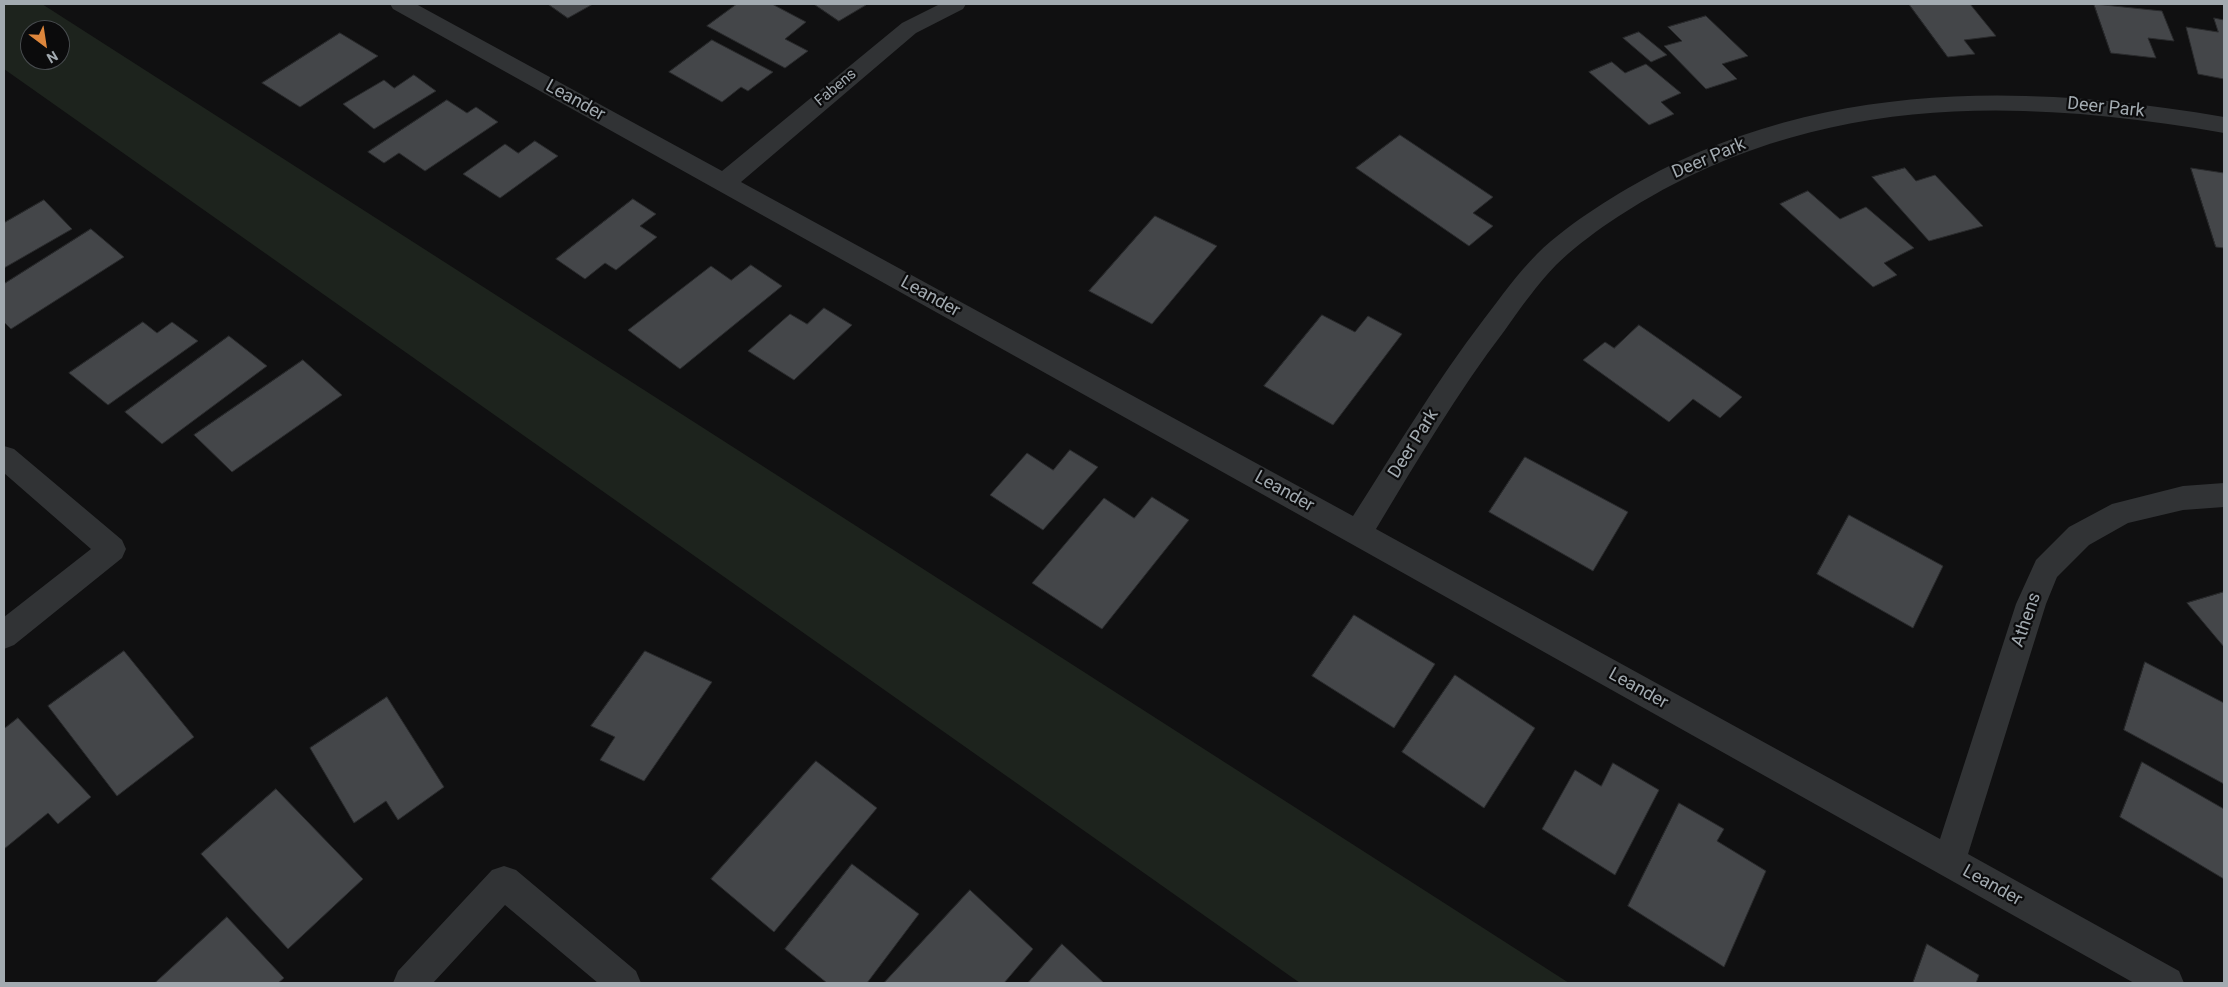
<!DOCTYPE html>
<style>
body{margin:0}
#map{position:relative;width:2228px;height:987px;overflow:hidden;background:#101011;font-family:Roboto,sans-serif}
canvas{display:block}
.frame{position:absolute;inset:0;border:5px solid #a2aab0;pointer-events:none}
.north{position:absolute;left:20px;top:20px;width:50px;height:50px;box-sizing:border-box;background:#0b0b0c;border:1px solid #474b4e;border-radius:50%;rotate:149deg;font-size:14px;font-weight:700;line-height:20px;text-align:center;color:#a2aab0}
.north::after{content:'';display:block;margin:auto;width:18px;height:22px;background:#dd863c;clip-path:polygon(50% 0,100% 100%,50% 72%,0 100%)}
</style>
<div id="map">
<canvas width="2228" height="987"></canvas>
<div class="frame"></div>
<div class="north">N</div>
</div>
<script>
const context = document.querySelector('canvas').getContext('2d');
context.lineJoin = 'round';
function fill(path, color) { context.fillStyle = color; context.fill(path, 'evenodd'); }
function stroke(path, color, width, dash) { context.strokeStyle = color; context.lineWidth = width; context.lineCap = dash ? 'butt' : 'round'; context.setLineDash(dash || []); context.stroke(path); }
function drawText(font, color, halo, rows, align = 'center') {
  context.font = font + ' Roboto,sans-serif'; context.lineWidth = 4.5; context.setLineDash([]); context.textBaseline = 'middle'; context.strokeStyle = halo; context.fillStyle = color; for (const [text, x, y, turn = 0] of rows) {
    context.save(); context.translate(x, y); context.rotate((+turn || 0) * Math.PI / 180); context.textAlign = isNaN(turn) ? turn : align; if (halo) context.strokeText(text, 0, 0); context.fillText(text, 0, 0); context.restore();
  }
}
fill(new Path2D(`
 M4,4H42L1569,983H1300L4,69ZM30,30H60V60H30Z`), '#1d231d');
const building = new Path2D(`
 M548,4H593L568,18Z
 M737,4H772L806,22L785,39L808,51L785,68L707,26Z
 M814,4H863L866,5L839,21Z
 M1909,4H1970L1996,36L1964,40L1975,54L1948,57Z
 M2094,4L2162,11L2174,41L2148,38L2156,58L2111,53Z
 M1706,16L1748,56L1722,64L1737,79L1706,89L1664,46L1682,41L1668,27Z
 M2214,18L2224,20V79L2198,74L2186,27L2218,32Z
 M1639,32L1667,55L1651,62L1623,38Z
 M340,33L378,56L300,107L262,83Z
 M712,40L773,72L748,91L741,87L722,102L669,72Z
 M1612,62L1625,73L1646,64L1681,93L1661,102L1674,114L1649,125L1589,72Z
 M414,75L436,91L374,129L343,104L384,80L394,88Z
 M447,100L467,113L476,107L498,122L425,171L399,153L384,163L368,152Z
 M1400,135L1493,197L1473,213L1493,226L1469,246L1356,168Z
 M535,141L558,156L500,198L463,174L505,144L518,153Z
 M1905,168L1916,181L1935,175L1983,226L1929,241L1872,177Z
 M2191,168L2224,173V248L2216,247Z
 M1808,191L1840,219L1866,207L1914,248L1884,263L1897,275L1873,287L1780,204Z
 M633,199L656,214L640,226L657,237L616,270L605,263L585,279L556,259Z
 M44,200L72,229L4,268V223Z
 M1155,216L1217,246L1152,324L1089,291Z
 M91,229L124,257L11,329L4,322V284Z
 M751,265L782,286L680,369L628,330L711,266L731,280Z
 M824,308L852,325L794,380L748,351L790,314L807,324Z
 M1322,315L1355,332L1368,316L1402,334L1333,425L1264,386Z
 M143,322L157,333L172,322L198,341L108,405L69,373Z
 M1639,325L1742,397L1720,418L1693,399L1669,422L1583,360L1605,342L1614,348Z
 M229,336L267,366L162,444L125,412Z
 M303,360L342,395L232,472L194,435Z
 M1070,450L1098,467L1043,530L990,495L1027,453L1053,470Z
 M1525,457L1628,512L1593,571L1489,512Z
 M1152,497L1189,520L1102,629L1032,583L1104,498L1134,518Z
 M1849,515L1943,566L1913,628L1817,574Z
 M2224,592V647L2187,603Z
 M1354,615L1435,664L1394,728L1312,676Z
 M124,651L194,737L117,796L48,706Z
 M645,651L712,682L644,781L600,760L615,737L591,726Z
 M2145,662L2224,703V784L2124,730Z
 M1455,675L1535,728L1484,808L1402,752Z
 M387,697L444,787L398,820L386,801L354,823L310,748Z
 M18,718L91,797L58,824L48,813L4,849V729Z
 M816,761L877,808L774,932L711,879Z
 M2142,762L2224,809V879L2120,817Z
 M1613,763L1659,790L1615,875L1542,829L1575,770L1601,786Z
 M276,789L363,879L288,949L201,854Z
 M1679,803L1724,829L1717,841L1766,871L1724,967L1628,906Z
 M852,864L919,914L867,983H827L785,949Z
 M970,890L1033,949L1004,983H884Z
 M227,917L284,978L278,983H155Z
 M1062,944L1104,983H1028Z
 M1927,944L1979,975L1976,983H1913Z`);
fill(building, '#444649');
stroke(building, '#2a2b2d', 1);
fill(new Path2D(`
 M390,4H416L722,171L902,23L940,4H966L963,9L916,33L741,182L1353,516C1395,450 1436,382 1484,319C1501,297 1517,274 1537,254C1571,221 1618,193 1659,171C1837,80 2032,84 2224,117V133C2032,100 1848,93 1670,186C1632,206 1587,235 1556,265C1537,285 1521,307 1505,330C1457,393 1417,461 1376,529L1940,839L2016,604L2036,560L2069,527L2112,504L2183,486L2224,483V507L2183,510L2128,523L2089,545L2057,577L2046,604L1968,854L2179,971L2184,983H2134L1348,542L393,9Z
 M4,446L14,449L122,540L126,549L122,558L14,645L4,649V617L91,549L4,473Z
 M504,866L516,870L636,971L641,983H598L505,905L433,983H393L398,971L492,870Z`), '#313335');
drawText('15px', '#a2aab0', '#0b0b0c', [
 ["Fabens",836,88,-40]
]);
drawText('18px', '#a2aab0', '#0b0b0c', [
 ["Leander",575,101,29],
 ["Deer Park",2106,108,6],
 ["Deer Park",1709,159,-23],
 ["Leander",930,297,29],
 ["Deer Park",1414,444,-58],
 ["Leander",1284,492,29],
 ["Athens",2027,620,-71],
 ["Leander",1638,689,29],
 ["Leander",1992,886,29]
]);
</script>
